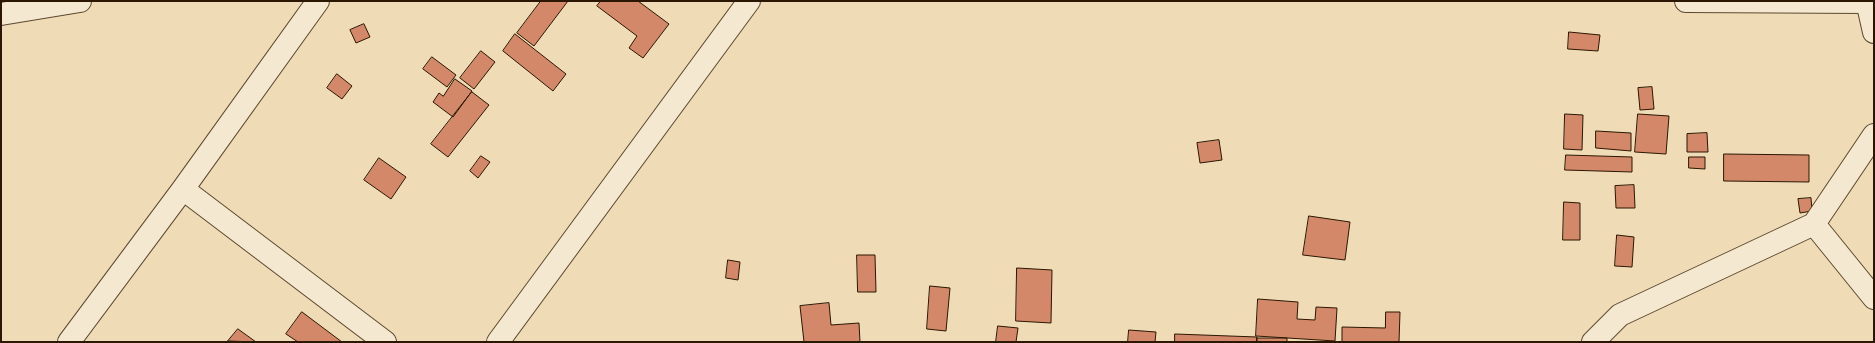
<!DOCTYPE html>
<style>
body{margin:0}
#map{position:relative;width:1875px;height:343px;overflow:hidden;background:#efdcb7;font-family:Cardo,serif}
canvas{display:block}
.frame{position:absolute;inset:0;border:2px solid #2b1600;pointer-events:none}
</style>
<div id="map">
<canvas width="1875" height="343"></canvas>
<div class="frame"></div>
</div>
<script>
const context = document.querySelector('canvas').getContext('2d');
context.lineJoin = 'round';
function fill(path, color) { context.fillStyle = color; context.fill(path, 'evenodd'); }
function stroke(path, color, width, dash) { context.strokeStyle = color; context.lineWidth = width; context.lineCap = dash ? 'butt' : 'round'; context.setLineDash(dash || []); context.stroke(path); }
const building = new Path2D(`
 M541,1H568L534,46L517,33Z
 M601,1H638L669,24L643,58L629,48L637,36L597,6Z
 M364,24L370,37L356,43L350,30Z
 M1569,32L1600,35L1598,51L1568,49Z
 M515,34L566,74L553,91L503,51Z
 M481,51L495,62L474,89L460,78Z
 M432,57L456,75L447,87L423,69Z
 M337,74L352,86L342,99L327,88Z
 M455,79L472,91L453,117L433,102L439,93L443,96Z
 M1652,87L1654,109L1640,110L1638,88Z
 M472,92L489,105L448,157L431,144Z
 M1565,114L1583,115L1582,150L1564,149Z
 M1638,114L1669,116L1666,154L1635,152Z
 M1596,131L1631,133V151L1596,148Z
 M1707,133L1708,152H1687V134Z
 M1219,140L1222,160L1200,163L1197,143Z
 M1724,154L1809,155V182L1724,181Z
 M1566,155L1632,157V172L1565,170Z
 M481,156L490,162L478,178L470,171Z
 M1689,157H1705V169L1689,168Z
 M379,158L406,177L391,199L364,180Z
 M1634,185L1635,208H1616L1615,186Z
 M1811,198L1812,211L1800,213L1798,199Z
 M1564,202L1580,203V240H1563Z
 M1309,216L1350,222L1345,260L1303,255Z
 M1617,235L1634,237L1632,267L1615,266Z
 M857,255H875L876,292H858Z
 M728,260L740,262L738,280L726,278Z
 M1017,268L1052,270L1051,323L1016,321Z
 M930,286L950,288L946,331L927,329Z
 M1258,299L1298,302L1297,319L1315,320L1316,307L1337,308L1335,341L1256,336Z
 M829,303L831,325L859,323L860,342H804L800,306Z
 M302,312L342,342H298L286,334Z
 M1386,312H1400L1399,342H1342V327L1385,328Z
 M998,326L1018,328L1016,342H996Z
 M238,329L256,342L228,341Z
 M1129,330L1156,332L1155,342H1128Z
 M1175,334L1257,337V342H1175Z
 M1257,338H1287V342H1257Z`);
fill(building, '#d28869');
stroke(building, '#2b1600', 1);
const street = new Path2D(`
 M1686,1L1866,2
 M1867,1L1874,32
 M1,14L80,1
 M183,189L385,342
 M1814,224L1874,298
 M69,342L183,189L318,1
 M498,342L749,1
 M1593,342L1620,315L1814,224L1874,135`);
stroke(street, '#5c482e', 24);
stroke(street, '#f5e8d0', 22);
</script>
